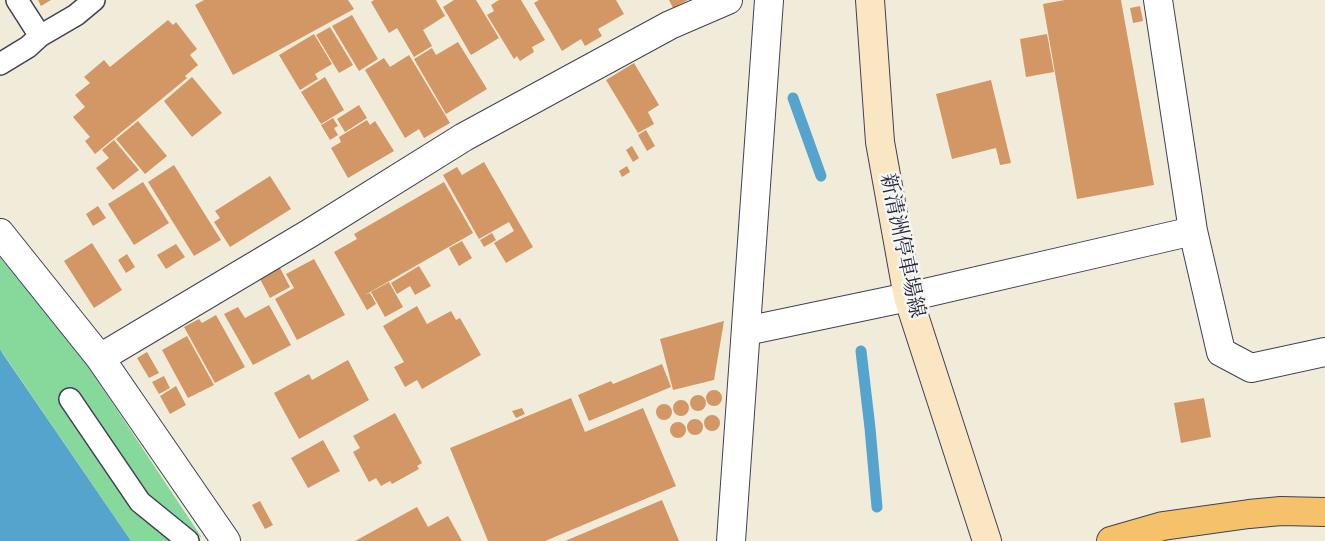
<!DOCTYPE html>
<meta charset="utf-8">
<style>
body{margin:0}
canvas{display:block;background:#f1ecda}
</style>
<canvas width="1325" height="541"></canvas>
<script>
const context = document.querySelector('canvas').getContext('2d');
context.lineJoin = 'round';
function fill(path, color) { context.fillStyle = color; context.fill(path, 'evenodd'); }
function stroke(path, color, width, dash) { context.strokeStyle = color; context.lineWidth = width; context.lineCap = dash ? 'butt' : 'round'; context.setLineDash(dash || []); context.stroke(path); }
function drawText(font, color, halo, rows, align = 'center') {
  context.font = font + ' Cardo,"Noto Serif JP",serif'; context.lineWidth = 5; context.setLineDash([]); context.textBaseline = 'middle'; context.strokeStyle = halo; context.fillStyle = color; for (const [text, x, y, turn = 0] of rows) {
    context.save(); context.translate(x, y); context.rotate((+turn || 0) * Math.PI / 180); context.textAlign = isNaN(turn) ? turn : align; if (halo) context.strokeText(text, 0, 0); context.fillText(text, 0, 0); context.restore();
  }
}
fill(new Path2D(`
 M0,257L82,357L202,538L147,497L136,509L171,541H131L0,349Z`), '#86d99b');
fill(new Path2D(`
 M0,349L3,354L131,541H0Z`), '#54a4ce');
stroke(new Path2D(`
 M793,98L821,176
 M861,351L870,428L877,507`), '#54a4ce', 11);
fill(new Path2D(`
 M38,0H51L41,6Z
 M204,0H348L354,9L233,75L195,5Z
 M374,0H436L445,16L423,30L432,46L414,57L397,28L389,33L371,2Z
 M454,0H476L499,38L471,55L443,7Z
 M499,0H521L545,40L532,47L534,52L520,61L517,56L514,59L487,15L494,11L491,5Z
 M539,0H616L624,14L598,29L602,36L585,46L581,39L562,51L534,3Z
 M669,0H688L673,8Z
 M1065,0H1121L1154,185L1077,199L1043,4Z
 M1140,6L1143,21L1133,23L1130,8Z
 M352,15L378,59L359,71L332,26Z
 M168,20L173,25L176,22L197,49L190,55L198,65L185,76L187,78L95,154L85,141L90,137L73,117L85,107L75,95L90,83L84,77L104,60L110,67Z
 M330,27L353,65L339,73L316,35Z
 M314,34L332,64L315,74L318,79L300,90L279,55Z
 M1047,34L1054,72L1026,77L1020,39Z
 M458,42L487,89L446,114L414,59L432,48L436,55Z
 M409,55L450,123L424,138L419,129L405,138L365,70L384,58L390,67Z
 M634,63L659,105L648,112L654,124L638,133L606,80Z
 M192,77L222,113L192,137L164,101Z
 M325,77L344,110L321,124L301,92Z
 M991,80L1011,163L1000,165L996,148L952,159L936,94Z
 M359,105L367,118L345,132L337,119Z
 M333,118L338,126L334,128L338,135L330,140L321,125Z
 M367,120L370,125L375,121L394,151L348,178L331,148L341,142L339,137Z
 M138,121L167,156L145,174L116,139Z
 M646,130L655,146L647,151L638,135Z
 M114,140L139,170L113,190L96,168L109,158L102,150Z
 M632,146L639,158L633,162L626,150Z
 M484,162L533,247L506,263L494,243L514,231L509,222L479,239L443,175L457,167L462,175Z
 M174,165L221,240L194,256L148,182Z
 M627,166L630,172L622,177L619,171Z
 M270,176L291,209L230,247L214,222L220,218L215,211Z
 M143,182L169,223L134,245L108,204Z
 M444,182L473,233L365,295L370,293L376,304L367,310L334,252L357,239L354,234Z
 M98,206L106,218L93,226L86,214Z
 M492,233L496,240L484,247L480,240Z
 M462,241L472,258L459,266L449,248Z
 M92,243L122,290L94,308L64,261Z
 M176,244L185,257L166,269L157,255Z
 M127,254L135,267L126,273L118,260Z
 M314,259L345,315L297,340L275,299L294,288L286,274Z
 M419,266L431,286L415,295L410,286L397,294L391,283Z
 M280,268L290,287L270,298L260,279Z
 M389,282L403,307L385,317L371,292Z
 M269,305L291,345L253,365L224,314L238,307L245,318Z
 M417,306L427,324L451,311L456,320L460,318L481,355L422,389L417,380L405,387L394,367L404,362L383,326Z
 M216,315L245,367L215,383L184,327L199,319L202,323Z
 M724,321L714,380L673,390L660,339Z
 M187,336L214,385L188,398L162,350Z
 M147,352L159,373L149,378L137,358Z
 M348,360L369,400L299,439L274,393L309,374L312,380Z
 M662,364L671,387L589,421L578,395L611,381L613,384Z
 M164,376L170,388L159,394L152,382Z
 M176,386L186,405L170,414L160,396Z
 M706 398a8 8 0 1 1 16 0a8 8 0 1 1-16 0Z
 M690 403a8 8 0 1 1 16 0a8 8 0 1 1-16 0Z
 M571,398L585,432L643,408L676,486L545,541H488L450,448Z
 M1204,398L1211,437L1181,443L1174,403Z
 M673 408a8 8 0 1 1 16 0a8 8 0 1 1-16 0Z
 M656 412a8 8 0 1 1 16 0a8 8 0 1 1-16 0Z
 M522,408L525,414L516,418L512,411Z
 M395,413L422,463L417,466L419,469L392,484L390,481L381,486L376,478L369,482L353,452L360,448L353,436Z
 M704 423a8 8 0 1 1 16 0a8 8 0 1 1-16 0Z
 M687 427a8 8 0 1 1 16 0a8 8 0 1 1-16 0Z
 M670 430a8 8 0 1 1 16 0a8 8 0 1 1-16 0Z
 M323,440L340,471L308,488L291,458Z
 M662,500L679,541H565Z
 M260,501L273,525L265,529L252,505Z
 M417,507L428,527L448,516L462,541H355Z`), '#d39665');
const service = new Path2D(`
 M40,36L76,15L94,0
 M0,64L28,47L40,36L17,0
 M70,399L140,502L188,541`);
const minor = new Path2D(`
 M1158,0L1193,231L1221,352L1251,368L1325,352
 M0,233L100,358L226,541
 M746,331L908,297L1193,231
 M100,358L310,233L464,137L670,25L728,0
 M731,541L769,0`);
const secondary = new Path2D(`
 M870,0L880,142L908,297L987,541`);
const primary = new Path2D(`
 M1111,541L1163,526L1249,514L1281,511L1325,512`);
stroke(service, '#414053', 24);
stroke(minor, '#414053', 30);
stroke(secondary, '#414053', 30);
stroke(primary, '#414053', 30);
stroke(service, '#fff', 21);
stroke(minor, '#fff', 28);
stroke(secondary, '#fbe6c4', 28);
stroke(primary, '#f5c16b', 28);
drawText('21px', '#22223b', '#f6f6f2', [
 ["新清洲停車場線",901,246,78]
]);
</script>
